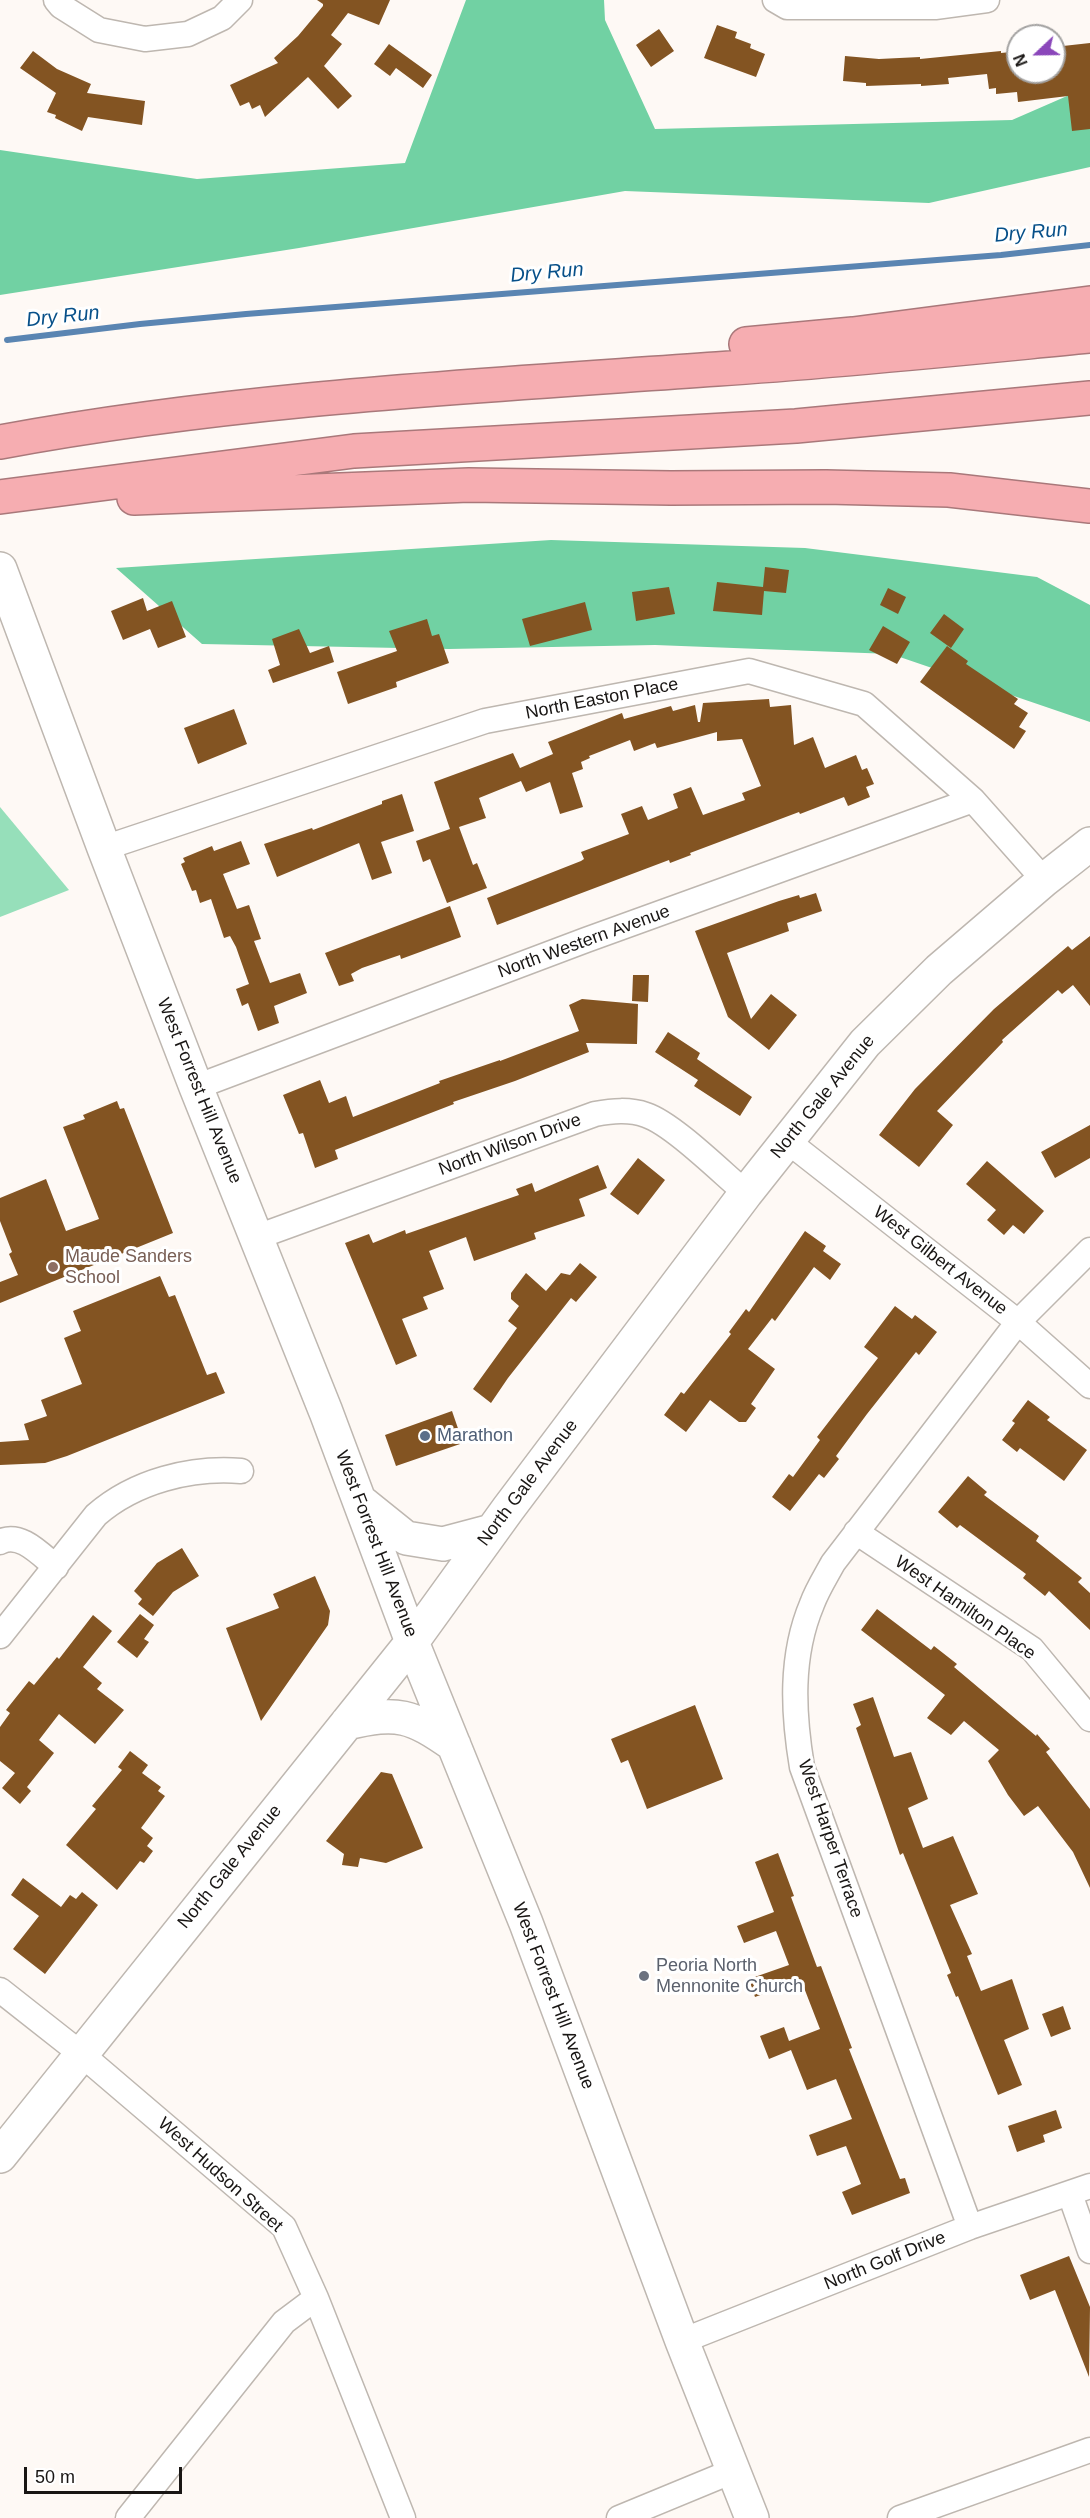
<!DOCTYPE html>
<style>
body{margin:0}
#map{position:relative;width:1090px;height:2518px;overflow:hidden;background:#fef9f5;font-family:Helvetica,sans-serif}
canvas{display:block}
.north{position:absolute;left:1006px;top:24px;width:60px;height:60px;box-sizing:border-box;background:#fff;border:2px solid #a3a2a1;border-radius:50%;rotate:248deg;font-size:16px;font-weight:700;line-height:24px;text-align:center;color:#191614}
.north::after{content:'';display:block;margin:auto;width:21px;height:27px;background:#8a46ba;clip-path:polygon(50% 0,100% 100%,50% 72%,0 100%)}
.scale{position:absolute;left:24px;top:2467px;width:158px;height:27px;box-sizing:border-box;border:3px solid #191614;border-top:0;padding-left:8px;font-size:18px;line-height:21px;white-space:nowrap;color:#191614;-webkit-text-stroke:4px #fff;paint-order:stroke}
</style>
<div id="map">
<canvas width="1090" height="2518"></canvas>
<div class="north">N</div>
<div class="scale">50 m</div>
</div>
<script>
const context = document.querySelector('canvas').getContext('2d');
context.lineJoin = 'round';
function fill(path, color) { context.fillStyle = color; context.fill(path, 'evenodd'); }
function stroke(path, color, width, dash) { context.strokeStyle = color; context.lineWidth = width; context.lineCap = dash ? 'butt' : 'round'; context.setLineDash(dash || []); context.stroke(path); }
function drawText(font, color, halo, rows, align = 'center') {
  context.font = font + ' Helvetica,sans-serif'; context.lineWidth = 6; context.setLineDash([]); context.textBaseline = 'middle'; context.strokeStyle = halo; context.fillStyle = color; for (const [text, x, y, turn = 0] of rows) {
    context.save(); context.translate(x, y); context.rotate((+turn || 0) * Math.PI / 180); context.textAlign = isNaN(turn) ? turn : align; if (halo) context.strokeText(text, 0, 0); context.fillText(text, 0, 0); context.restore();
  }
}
fill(new Path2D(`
 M0,807L69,890L0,917Z`), '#96dfba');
fill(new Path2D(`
 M466,0H604L605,20L655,129L1012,120L1090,86V167L929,203L625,191L299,248L0,295V150L197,179L405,163Z
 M551,540L805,548L1037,577L1090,605V722L891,654L655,645L449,649L202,644L116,568Z`), '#71d1a3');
stroke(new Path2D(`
 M7,340L140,324L246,314L1001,255L1090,245`), '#5a85b2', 6);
fill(new Path2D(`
 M317,0H390L379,25L348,13L331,35L342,44L324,66L352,96L338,109L308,77L265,117L260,105L252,109L249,102L240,106L230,85L278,63L274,58L298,36L323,6V4Z
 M717,25L737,32L735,38L751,44L750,48L765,54L756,77L704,58Z
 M659,29L674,51L651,67L636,45Z
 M1090,43V129L1072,131L1068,96L1018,102L1017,92L996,94V88L989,89L987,74L948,78L949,84L921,86V84L866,86V83L843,81L845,56L879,59L920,57V59L1001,51V53L1011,52L1012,72H1054V47Z
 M389,44L432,75L423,88L396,68L390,76L374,64Z
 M33,51L57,69L91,84L87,93L145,101L142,125L88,117L82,131L55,118L56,115L47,112L56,93L20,68Z
 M765,567L789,570L786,593L764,591L762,615L713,611L717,582L763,587Z
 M669,587L675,614L636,621L632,592Z
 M888,588L906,597L898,614L880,605Z
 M143,598L147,611L172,601L186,637L158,648L150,629L123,640L111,611Z
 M585,602L592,630L530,646L522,619Z
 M944,614L964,629L951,648L930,633Z
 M427,619L432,636L439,634L449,663L396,682L397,687L348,704L337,672L397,651L389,631Z
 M883,626L910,642L897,664L869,650Z
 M299,629L310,653L329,646L334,662L273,683L268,670L280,665L272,639Z
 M947,646L968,661L966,664L1018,699L1014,704L1028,713L1019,727L1026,731L1014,749L920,682Z
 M769,699L770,707L791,705L794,745L813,737L825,768L856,755L862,770L867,768L874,784L866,787L870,797L848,806L844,797L800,814L799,812L690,853L691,855L670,863L669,860L497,925L487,898L581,861L584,859L581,852L629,834L621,814L642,806L648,820L678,808L673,794L691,787L703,815L745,800L742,793L761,786L742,739L717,741V732L657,748L655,743L634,751L630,740L589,756L590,758L581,762L583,769L572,773L583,807L560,814L550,782L526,792L521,781L479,798L486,818L459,827L473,865L477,863L487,888L447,903L430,859L423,862L416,841L450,829L434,782L513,753L520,768L553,754L548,742L622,713L624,719L671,706L673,711L695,705L698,722H700L703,703Z
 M234,709L247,744L198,764L184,728Z
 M402,794L414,831L381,842L392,873L372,880L359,843L277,877L264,844L312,828L313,830L382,804V801Z
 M241,841L250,864L223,874L237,909L249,905L261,939L254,941L270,983L300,973L307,993L274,1006L279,1023L258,1031L248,1003L242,1006L236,989L249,984L236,947L230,936L224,938L211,899L200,903L196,890L192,891L181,864L185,862L183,858L212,846L214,851Z
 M816,893L822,911L787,923L789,931L727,953L751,1019L771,994L797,1015L769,1050L728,1017L695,931L779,901L799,895L800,898Z
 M450,906L461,937L401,959L400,955L362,968L351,974L354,981L339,986L325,953Z
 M1090,936V1006L1073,985L1062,994L1058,990L1002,1040L1003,1042L937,1111L953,1125L919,1167L879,1135L915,1089L994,1009L1068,946L1072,950Z
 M633,975H649L648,1002L632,1001Z
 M582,999L638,1004L637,1044L586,1043L589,1052L515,1081L453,1102L454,1104L335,1150L338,1159L315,1168L303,1133L299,1134L283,1095L320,1080L329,1103L346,1096L353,1117L440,1083L439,1081L500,1060V1061L579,1031L569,1005Z
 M668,1032L700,1053L697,1059L752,1097L740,1116L694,1086L698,1080L655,1052Z
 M117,1101L120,1109L124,1108L173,1233L0,1303V1282L18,1275L9,1254L12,1252L0,1221V1198L46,1179L66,1231L99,1219L63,1127L85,1119L83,1115Z
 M1090,1125V1158L1055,1178L1041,1152Z
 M638,1158L665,1180L638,1215L610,1194Z
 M987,1161L1044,1211L1024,1234L1013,1225L1004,1235L987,1220L996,1210L966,1184Z
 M598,1165L607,1188L579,1199L585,1216L534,1233L536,1239L474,1261L466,1237L429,1251L444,1289L423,1297L428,1309L402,1319L417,1356L396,1365L345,1243L369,1234L373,1243L405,1230L406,1234L519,1195L516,1189L532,1183L535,1192Z
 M805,1231L826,1246L823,1251L841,1264L830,1280L814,1267L775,1321L772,1318L748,1349L775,1369L751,1404L756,1408L746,1422H739L710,1400L686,1432L664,1415L681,1392L684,1394L731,1334L729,1332L746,1309L749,1312Z
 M580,1263L597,1277L576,1302L571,1298L508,1378L491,1403L473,1389L517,1328L508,1321L519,1306L511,1299V1293L526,1273L546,1291L561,1273L570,1275Z
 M160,1276L169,1297L175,1295L207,1375L216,1372L225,1393L67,1456L45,1463L0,1465V1442L29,1440L24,1424L47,1416L41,1400L82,1384L64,1338L81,1331L73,1311Z
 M895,1306L912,1319L915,1315L937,1332L919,1355L916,1352L867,1414L836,1456L839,1459L824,1478L819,1474L790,1511L772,1497L789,1474L793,1477L820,1440L817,1437L878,1358L864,1347Z
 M1028,1400L1050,1417L1047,1420L1087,1450L1064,1481L1020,1448L1017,1452L1002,1440L1015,1423L1012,1421Z
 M452,1411L463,1443L396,1466L385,1435Z
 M968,1476L987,1492L984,1495L1039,1536L1036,1541L1082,1578L1078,1582L1090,1593V1630L1049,1591L1045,1596L1023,1578L1026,1574L960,1525L957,1528L938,1512Z
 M182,1548L199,1576L173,1592L153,1616L138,1604L142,1599L134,1591L157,1563Z
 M315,1576L330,1611L328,1625L261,1721L226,1628L279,1608L273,1594Z
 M877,1609L931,1650L934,1646L957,1664L954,1667L1036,1736L1037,1734L1050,1749L1046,1752L1090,1809V1888L1073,1852L1038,1806L1024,1816L1008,1795L988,1761L999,1750L964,1721L951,1735L927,1718L945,1695L861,1630Z
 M140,1614L154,1625L144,1639L149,1642L137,1658L117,1642Z
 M93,1615L112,1631L83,1667L102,1683L97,1689L124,1710L95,1744L59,1714L39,1740L54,1753L27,1787L31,1791L20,1804L2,1788L15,1773L0,1761V1727L10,1713L6,1710L29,1681L34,1685L57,1657L59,1659Z
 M873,1697L894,1757L911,1752L928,1799L908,1808L923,1848L953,1836L978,1894L950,1905L972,1954L967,1956L981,1991L1012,1979L1029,2029L1004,2040L1022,2085L998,2095L958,1996L956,1997L947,1975L951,1973L903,1853L900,1855L856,1728L861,1725L853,1704Z
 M695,1705L723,1779L647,1809L628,1760L621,1763L611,1739Z
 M130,1751L148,1765L142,1773L161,1787L158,1791L165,1796L141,1828L153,1838L147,1846L153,1851L144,1863L140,1861L117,1890L66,1845L96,1809L92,1806L122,1770L118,1767Z
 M381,1772L392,1774L423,1848L386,1863L360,1858L358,1867L342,1865L344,1854L326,1841Z
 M778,1853L794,1896L791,1897L817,1967L821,1966L852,2048L849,2049L900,2179L905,2178L910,2193L852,2215L842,2192L861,2184L846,2146L817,2156L809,2135L852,2119L836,2079L807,2090L791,2050L769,2059L760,2036L784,2027L789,2041L820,2029L801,1980L755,1997L749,1979L789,1965L776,1931L744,1943L737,1926L774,1912L755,1862Z
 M23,1878L61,1907L70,1895L76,1899L82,1892L98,1905L45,1974L13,1949L39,1916L11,1895Z
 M1063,2006L1071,2029L1051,2037L1042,2014Z
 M1056,2110L1062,2128L1043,2135L1045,2142L1017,2152L1008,2126Z
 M1069,2256L1090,2307L1089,2377L1055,2290L1030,2300L1020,2275Z`), '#835422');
const street = new Path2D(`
 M56,0L61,6L99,30L145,39L188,34L222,18L240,0
 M775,0L787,7H935L987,0
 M104,848L485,721L749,671L864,704L973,800L1044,880
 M196,1087L586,940L973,800
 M786,1140L1018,1322L1090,1386
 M257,1237L595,1114C612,1111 629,1109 646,1115C673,1124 722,1173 746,1193
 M856,1532L1032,1649L1090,1719
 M0,1542C20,1531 41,1555 56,1567
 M0,1636L96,1515C135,1481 191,1467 241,1471
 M0,1990L80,2053L284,2227L316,2298L403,2518
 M1070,2194L1090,2251
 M970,2227L802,1767C793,1713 790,1656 812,1604C817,1590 826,1576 833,1563L1018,1322L1090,1250
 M682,2341L970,2227L1090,2186
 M128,2518L284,2322L316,2298
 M619,2518L733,2471
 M900,2518L1090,2450`);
const secondary = new Path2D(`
 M0,569L104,848L196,1087L326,1412L412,1642L526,1923L682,2341L752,2518
 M360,1501L406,1538L443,1544L492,1531
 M347,1723C398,1711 411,1715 454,1745
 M0,2156L412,1642L508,1509L746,1193L865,1043L939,970L1044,880L1090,844`);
const highway = new Path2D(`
 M746,344L853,334L1090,303
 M0,442C237,398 477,386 717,369C842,361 966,348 1090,336
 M0,497L354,451L796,426L1090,398
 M134,498L469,485L671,488L826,487L949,490L1090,506`);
stroke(street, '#beb7b0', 27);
stroke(secondary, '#beb7b0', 36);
stroke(highway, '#a9787a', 36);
stroke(street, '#fff', 24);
stroke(secondary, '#fff', 33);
stroke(highway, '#f6adb1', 33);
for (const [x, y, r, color] of [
 [53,1267,6,"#8d6e63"],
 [425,1436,6,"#5c6f8a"],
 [644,1976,6,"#6b7280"]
]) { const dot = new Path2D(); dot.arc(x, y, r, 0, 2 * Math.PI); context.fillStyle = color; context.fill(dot); stroke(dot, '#fff', 2); }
drawText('18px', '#191614', '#fff', [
 ["North Easton Place",602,699,-11],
 ["North Western Avenue",584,942,-20],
 ["West Forrest Hill Avenue",199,1091,68],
 ["North Gale Avenue",823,1097,-51],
 ["North Wilson Drive",510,1145,-20],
 ["West Gilbert Avenue",940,1261,38],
 ["North Gale Avenue",528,1483,-53],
 ["West Forrest Hill Avenue",376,1544,69],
 ["West Hamilton Place",965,1608,35],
 ["West Harper Terrace",830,1839,71],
 ["North Gale Avenue",230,1867,-51],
 ["West Forrest Hill Avenue",553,1996,69],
 ["West Hudson Street",220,2175,42],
 ["North Golf Drive",885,2261,-22]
]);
drawText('18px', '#785e54', '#fff', [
 ["Maude Sanders",65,1257],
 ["School",65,1278]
], 'left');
drawText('18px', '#4e5e75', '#fff', [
 ["Marathon",437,1436]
], 'left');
drawText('18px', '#5b616d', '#fff', [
 ["Peoria North",656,1966],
 ["Mennonite Church",656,1987]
], 'left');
drawText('italic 20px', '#075089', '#fff', [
 ["Dry Run",1031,233,-5],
 ["Dry Run",547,273,-5],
 ["Dry Run",63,317,-6]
]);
</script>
